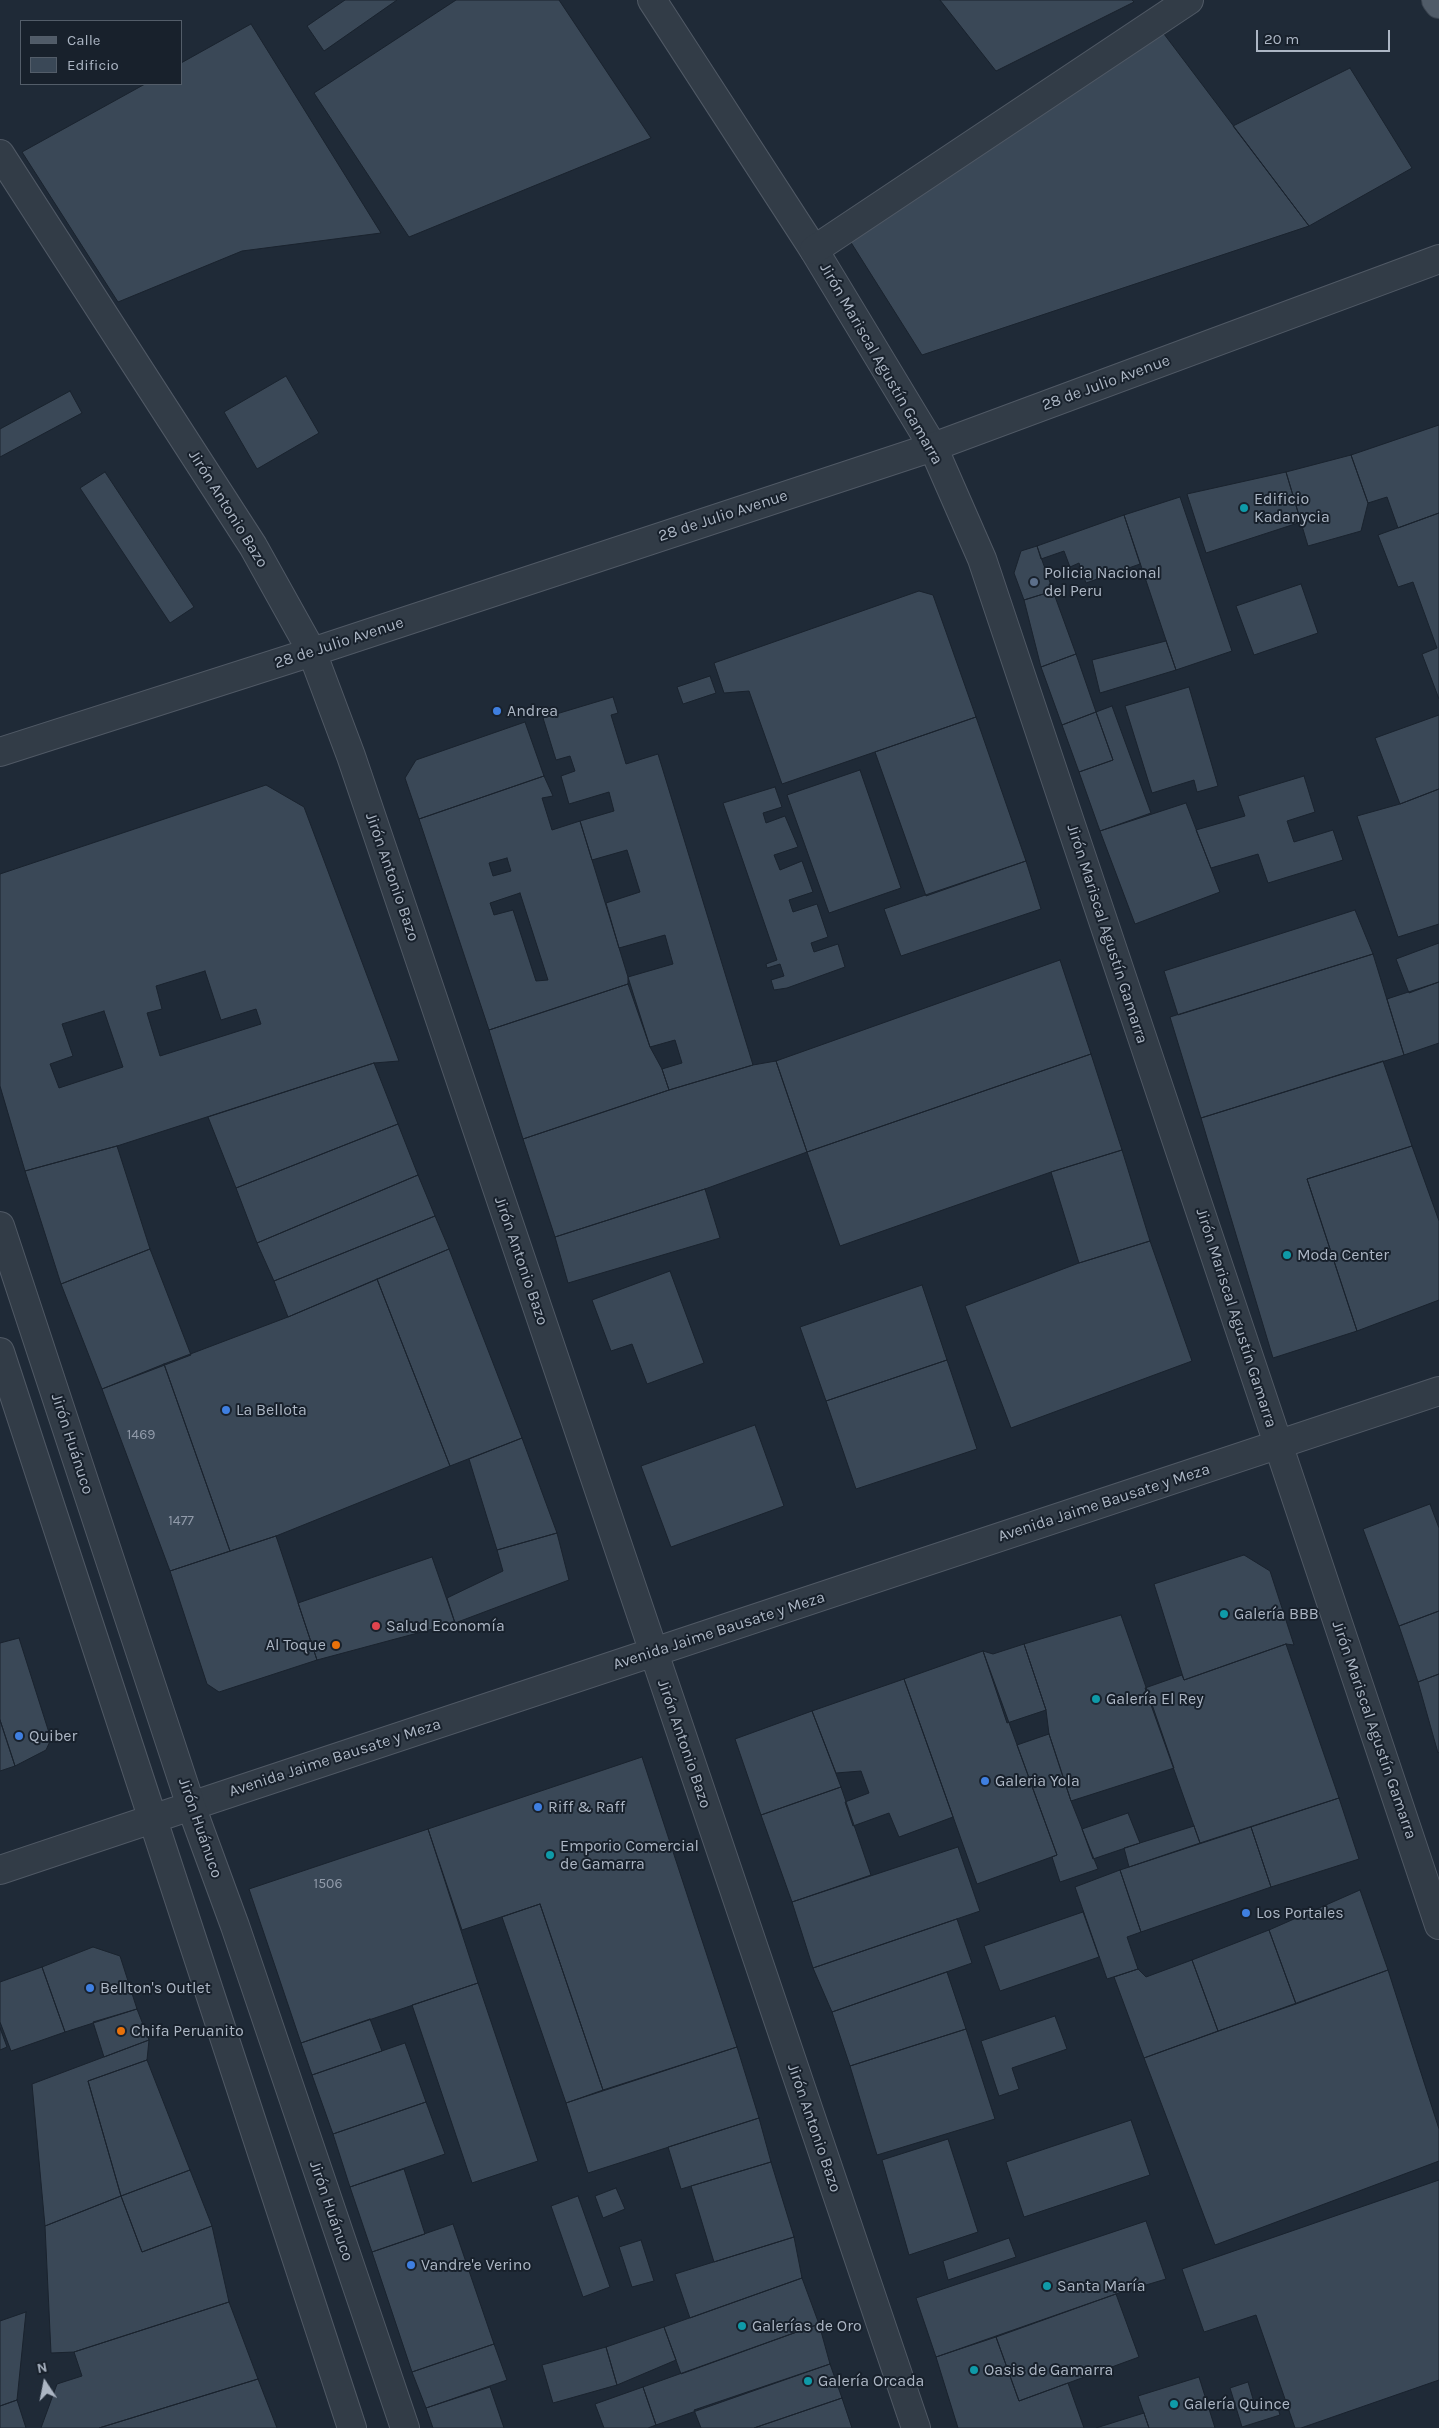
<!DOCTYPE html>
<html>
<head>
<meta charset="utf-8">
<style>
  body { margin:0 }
  #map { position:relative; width:1439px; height:2428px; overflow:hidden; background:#1f2a37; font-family:Karla,sans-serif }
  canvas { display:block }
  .legend { position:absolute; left:20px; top:20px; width:162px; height:65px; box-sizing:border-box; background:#18212c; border:1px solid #535d69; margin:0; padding:6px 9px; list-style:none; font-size:15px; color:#acb6c4 }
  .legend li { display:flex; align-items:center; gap:10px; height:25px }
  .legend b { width:25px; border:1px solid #535d69 }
  .north { position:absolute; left:20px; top:2358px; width:50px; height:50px; -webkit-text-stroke:4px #18212c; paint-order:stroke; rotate:349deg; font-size:14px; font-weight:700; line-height:20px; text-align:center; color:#acb6c4 }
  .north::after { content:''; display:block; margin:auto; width:18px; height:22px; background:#acb6c4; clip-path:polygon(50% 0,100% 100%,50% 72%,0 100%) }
  .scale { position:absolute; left:1256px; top:30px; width:134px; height:22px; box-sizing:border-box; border:2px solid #acb6c4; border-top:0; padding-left:6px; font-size:15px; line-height:18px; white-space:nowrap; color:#acb6c4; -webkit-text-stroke:4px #18212c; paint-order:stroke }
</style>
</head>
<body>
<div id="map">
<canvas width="1439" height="2428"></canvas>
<ul class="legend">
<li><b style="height:6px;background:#505b68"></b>Calle</li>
<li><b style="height:14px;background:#3a4857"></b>Edificio</li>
</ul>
<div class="north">N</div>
<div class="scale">20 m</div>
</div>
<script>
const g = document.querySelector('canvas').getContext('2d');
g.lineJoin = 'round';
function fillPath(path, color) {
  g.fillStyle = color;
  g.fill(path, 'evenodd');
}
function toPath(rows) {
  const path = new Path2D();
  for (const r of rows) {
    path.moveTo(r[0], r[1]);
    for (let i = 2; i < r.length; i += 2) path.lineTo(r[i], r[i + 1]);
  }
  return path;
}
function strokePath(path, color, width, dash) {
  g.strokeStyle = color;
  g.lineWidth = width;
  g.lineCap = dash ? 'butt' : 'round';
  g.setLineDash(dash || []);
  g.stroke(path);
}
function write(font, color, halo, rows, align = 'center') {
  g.font = font + ' Karla,sans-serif';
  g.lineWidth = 4;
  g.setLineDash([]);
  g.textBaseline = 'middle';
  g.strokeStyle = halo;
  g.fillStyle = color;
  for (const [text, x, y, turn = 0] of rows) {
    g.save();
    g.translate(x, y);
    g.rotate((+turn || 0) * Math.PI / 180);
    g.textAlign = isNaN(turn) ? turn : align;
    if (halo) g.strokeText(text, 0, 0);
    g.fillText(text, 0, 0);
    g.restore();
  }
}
const building = toPath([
  [345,0,397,0,324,51,307,26,345,0],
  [456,0,559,0,651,138,409,237,314,93,456,0],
  [940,0,1132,0,1134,2,996,71,940,0],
  [251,24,381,233,242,251,118,302,22,152,145,84,181,84,181,63,251,24],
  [1158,26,1309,226,922,355,845,233,1158,26],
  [1350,68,1412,168,1309,226,1233,126,1350,68],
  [286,376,319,433,257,469,224,412,286,376],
  [70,391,82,413,0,457,0,429,70,391],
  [1439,425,1439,513,1398,528,1387,497,1368,503,1351,455,1439,425],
  [1351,455,1368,503,1361,531,1308,546,1286,472,1351,455],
  [105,472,194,607,170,623,80,488,105,472],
  [1286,472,1301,522,1206,553,1187,494,1286,472],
  [1180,497,1232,651,1176,670,1124,515,1180,497],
  [1439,513,1439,699,1422,654,1437,648,1413,582,1398,587,1378,535,1439,513],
  [1124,515,1140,564,1086,583,1079,563,1070,567,1064,551,1041,559,1037,546,1124,515],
  [1037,546,1053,591,1024,600,1014,573,1021,551,1037,546],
  [1301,584,1318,633,1254,655,1236,606,1301,584],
  [919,591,933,595,976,717,782,784,749,691,724,693,714,663,919,591],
  [1053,591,1076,654,1041,667,1024,600,1053,591],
  [1166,641,1176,670,1100,693,1092,660,1166,641],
  [1076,654,1096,712,1062,725,1041,667,1076,654],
  [710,676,716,693,683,704,677,687,710,676],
  [1189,687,1218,786,1197,792,1194,780,1152,793,1125,706,1189,687],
  [613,697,618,713,611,715,626,764,658,754,753,1065,669,1090,662,1069,682,1063,675,1040,650,1047,628,977,673,964,665,935,619,948,606,903,640,892,627,850,592,860,580,821,614,811,609,792,569,804,561,776,575,771,570,756,556,760,543,718,613,697],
  [1112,706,1151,813,1100,831,1079,772,1113,760,1096,712,1112,706],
  [1096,712,1113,760,1079,772,1062,725,1096,712],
  [1439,715,1439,789,1400,804,1375,738,1439,715],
  [976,717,1026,861,926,896,875,752,976,717],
  [525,722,544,776,419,819,405,778,416,760,525,722],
  [860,770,901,888,829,913,787,795,860,770],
  [544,776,553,796,542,798,552,830,580,821,628,977,628,984,489,1030,419,819,544,776],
  [507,858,511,871,493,876,489,863,507,858],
  [520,893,548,980,536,981,513,910,494,915,490,903,520,893],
  [1304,776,1315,812,1287,821,1294,842,1333,830,1343,860,1268,883,1258,854,1211,868,1196,830,1245,816,1238,796,1304,776],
  [266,785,304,807,399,1061,374,1063,117,1146,25,1171,0,1086,0,874,266,785],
  [205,971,221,1020,256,1009,261,1024,160,1056,147,1013,162,1009,156,986,205,971],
  [104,1011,123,1067,59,1088,50,1064,73,1056,62,1024,104,1011],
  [775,787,782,807,763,813,766,823,785,816,798,847,774,855,780,870,802,861,813,892,789,900,793,912,817,904,828,937,811,943,814,952,838,944,845,967,787,988,774,990,771,980,784,976,780,964,767,968,766,964,777,960,723,803,775,787],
  [1439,789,1439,924,1398,937,1357,816,1400,804,1439,789],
  [1186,803,1220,892,1135,924,1100,831,1186,803],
  [1026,861,1041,909,901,956,884,909,1026,861],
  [1355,910,1373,954,1178,1015,1164,971,1355,910],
  [1439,943,1439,982,1409,993,1396,959,1439,943],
  [1373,954,1404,1055,1201,1118,1170,1017,1373,954],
  [1060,960,1091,1054,807,1152,776,1061,1060,960],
  [1439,982,1439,1043,1404,1055,1387,999,1439,982],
  [628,984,650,1047,662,1069,669,1090,523,1139,489,1030,628,984],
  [1091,1054,1122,1150,1051,1172,840,1246,807,1152,1091,1054],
  [776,1061,807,1152,705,1189,555,1237,523,1139,669,1090,753,1065,776,1061],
  [1383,1061,1412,1146,1307,1179,1357,1331,1273,1358,1201,1118,1383,1061],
  [374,1063,398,1124,236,1188,208,1117,374,1063],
  [398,1124,418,1175,257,1243,236,1188,398,1124],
  [117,1146,150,1249,61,1284,25,1171,117,1146],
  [1412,1146,1439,1221,1439,1300,1357,1331,1307,1179,1412,1146],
  [1122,1150,1150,1241,1079,1263,1051,1172,1122,1150],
  [418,1175,435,1216,274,1281,257,1243,418,1175],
  [705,1189,720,1238,568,1283,555,1237,705,1189],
  [435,1216,449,1249,288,1317,274,1281,435,1216],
  [1150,1241,1192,1361,1011,1428,965,1306,1079,1263,1150,1241],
  [150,1249,191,1355,102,1389,61,1284,150,1249],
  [449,1249,522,1438,450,1466,377,1279,449,1249],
  [670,1271,704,1363,647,1384,632,1344,611,1351,592,1300,670,1271],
  [377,1279,450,1466,276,1536,230,1551,164,1364,288,1317,377,1279],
  [922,1285,947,1360,826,1401,800,1327,922,1285],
  [947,1360,977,1449,856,1489,826,1401,947,1360],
  [164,1364,230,1551,170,1571,102,1389,164,1364],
  [755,1425,784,1506,671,1547,641,1466,755,1425],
  [522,1438,557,1533,497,1550,469,1459,522,1438],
  [1430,1504,1439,1528,1439,1611,1399,1626,1363,1529,1430,1504],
  [557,1533,569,1580,455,1623,447,1598,503,1571,497,1550,557,1533],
  [276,1536,317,1660,219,1692,207,1684,170,1571,276,1536],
  [1244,1555,1270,1571,1294,1645,1286,1644,1184,1680,1154,1584,1244,1555],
  [432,1557,455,1623,317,1660,298,1603,432,1557],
  [1439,1611,1439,1674,1418,1682,1399,1626,1439,1611],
  [1121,1615,1174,1768,1071,1801,1049,1734,1046,1710,1024,1644,1121,1615],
  [19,1638,51,1739,46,1750,15,1766,0,1720,0,1643,19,1638],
  [1024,1644,1046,1710,1007,1723,983,1651,993,1654,1024,1644],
  [1286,1644,1339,1798,1200,1843,1145,1688,1182,1675,1184,1680,1286,1644],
  [983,1651,1057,1855,977,1884,904,1679,983,1651],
  [1439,1674,1439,1752,1438,1753,1418,1682,1439,1674],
  [904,1679,953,1817,899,1837,889,1813,853,1826,845,1802,869,1793,861,1771,836,1773,812,1711,904,1679],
  [812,1711,841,1787,761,1815,735,1739,812,1711],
  [0,1720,15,1766,0,1771,0,1720],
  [1049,1734,1071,1801,1098,1869,1060,1882,1052,1857,1057,1855,1017,1745,1049,1734],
  [642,1757,737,2047,603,2090,540,1904,462,1930,428,1829,642,1757],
  [841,1787,871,1875,792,1902,761,1815,841,1787],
  [1339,1798,1359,1859,1271,1887,1251,1827,1339,1798],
  [1128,1813,1140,1843,1093,1859,1082,1829,1128,1813],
  [1194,1826,1200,1843,1129,1867,1124,1848,1194,1826],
  [1251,1827,1271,1887,1141,1932,1120,1870,1251,1827],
  [428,1829,478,1983,301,2043,249,1889,428,1829],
  [958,1847,980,1911,813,1968,792,1902,958,1847],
  [1120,1870,1141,1932,1127,1937,1138,1969,1107,1979,1075,1887,1120,1870],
  [1360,1890,1388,1970,1296,2004,1269,1930,1360,1890],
  [540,1904,603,2090,566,2103,502,1917,540,1904],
  [1083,1912,1099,1957,1000,1991,984,1946,1083,1912],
  [957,1919,972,1963,832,2012,813,1968,957,1919],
  [1269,1930,1296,2004,1218,2031,1192,1960,1269,1930],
  [93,1947,120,1956,137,2009,65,2032,42,1967,93,1947],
  [1192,1960,1218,2031,1144,2058,1114,1977,1138,1969,1146,1977,1192,1960],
  [42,1967,65,2032,11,2051,0,2022,0,1982,42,1967],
  [1388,1970,1439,2129,1439,2161,1215,2245,1144,2058,1388,1970],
  [947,1972,966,2029,850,2066,832,2012,947,1972],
  [478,1983,538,2161,472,2183,412,2005,478,1983],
  [137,2009,149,2040,104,2057,93,2022,137,2009],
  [1055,2016,1067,2049,1012,2068,1019,2089,999,2096,981,2041,1055,2016],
  [370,2019,382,2051,312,2075,301,2043,370,2019],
  [0,2028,7,2047,0,2050,0,2028],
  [966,2029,995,2119,877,2155,850,2066,966,2029],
  [149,2040,147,2060,88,2081,121,2196,45,2226,32,2084,149,2040],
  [405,2043,426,2102,333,2134,312,2075,405,2043],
  [737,2047,759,2118,588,2173,566,2103,737,2047],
  [147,2060,190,2170,121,2196,88,2081,147,2060],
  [426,2102,445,2154,350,2187,333,2134,426,2102],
  [759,2118,771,2162,681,2189,668,2147,759,2118],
  [1131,2120,1150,2175,1024,2217,1006,2162,1131,2120],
  [948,2139,978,2232,909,2255,882,2160,948,2139],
  [771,2162,794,2237,714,2262,691,2186,771,2162],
  [404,2169,425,2234,372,2252,350,2187,404,2169],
  [190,2170,212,2226,142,2252,121,2196,190,2170],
  [1439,2180,1439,2380,1301,2428,1295,2428,1256,2315,1204,2332,1182,2269,1439,2180],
  [616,2188,625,2209,603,2218,595,2196,616,2188],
  [121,2196,142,2252,212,2226,229,2302,74,2352,51,2353,45,2226,121,2196],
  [578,2196,610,2287,583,2297,551,2206,578,2196],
  [1146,2221,1166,2279,1116,2294,936,2357,916,2298,1146,2221],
  [453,2224,494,2344,412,2372,372,2252,453,2224],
  [794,2237,802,2278,690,2318,675,2274,794,2237],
  [1009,2238,1016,2257,948,2280,943,2261,1009,2238],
  [641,2240,654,2281,632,2287,619,2247,641,2240],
  [802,2278,819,2324,681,2374,664,2327,802,2278],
  [1116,2294,1139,2357,1019,2401,996,2337,1116,2294],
  [229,2302,258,2379,99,2428,41,2428,57,2384,82,2376,74,2352,229,2302],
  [26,2312,17,2400,0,2406,0,2321,26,2312],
  [819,2324,830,2364,656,2425,643,2387,819,2324],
  [664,2327,676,2360,617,2385,606,2347,664,2327],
  [996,2337,1019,2401,1068,2383,1084,2428,958,2428,936,2357,996,2337],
  [494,2344,507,2380,426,2408,412,2372,494,2344],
  [606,2347,617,2385,553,2403,542,2365,606,2347],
  [830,2364,842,2398,754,2428,701,2428,694,2410,830,2364],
  [1199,2377,1215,2428,1149,2428,1138,2396,1199,2377],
  [258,2379,277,2428,99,2428,258,2379],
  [1248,2382,1256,2409,1276,2402,1280,2415,1242,2427,1230,2388,1248,2382],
  [490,2387,504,2428,433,2428,426,2408,490,2387],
  [643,2387,656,2425,648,2428,604,2428,595,2404,643,2387],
  [842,2398,852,2428,754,2428,842,2398],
  [17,2400,26,2428,0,2428,0,2406,17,2400],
  [1144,2413,1149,2428,1096,2428,1144,2413]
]);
const pedestrian = toPath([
  [652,0,814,250,933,447]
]);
const minor = toPath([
  [0,154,253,546,312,652,351,756,916,2428],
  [814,250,1189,0],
  [933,447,982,559,1439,1925],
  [0,752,312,652,933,447,1439,259],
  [191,1806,1439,1391]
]);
const tertiary = toPath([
  [0,1226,191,1806,235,1926,405,2428],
  [0,1352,352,2428],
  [0,1870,191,1806]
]);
const primary = toPath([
  [1436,0,1439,4]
]);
const markers = [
  [1244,508,5,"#0f9aa8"],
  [1034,582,5,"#5c6f8a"],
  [497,711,5,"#3f7fe0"],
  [1287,1255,5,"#0f9aa8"],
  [226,1410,5,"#3f7fe0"],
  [1224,1614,5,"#0f9aa8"],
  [376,1626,5,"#e0444e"],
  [336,1645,5,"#e8710a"],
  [1096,1699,5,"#0f9aa8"],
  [19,1736,5,"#3f7fe0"],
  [985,1781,5,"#3f7fe0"],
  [538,1807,5,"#3f7fe0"],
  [550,1855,5,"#0f9aa8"],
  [1246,1913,5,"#3f7fe0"],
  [90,1988,5,"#3f7fe0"],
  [121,2031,5,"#e8710a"],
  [411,2265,5,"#3f7fe0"],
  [1047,2286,5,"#0f9aa8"],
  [742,2326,5,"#0f9aa8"],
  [974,2370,5,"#0f9aa8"],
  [808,2381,5,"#0f9aa8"],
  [1174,2404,5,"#0f9aa8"]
];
const numberNames = [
  ["1469",141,1435],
  ["1477",181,1521],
  ["1506",328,1884]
];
const streetNames = [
  ["Jirón Mariscal Agustín Gamarra",881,364,60],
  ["28 de Julio Avenue",1106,383,-20],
  ["Jirón Antonio Bazo",228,509,58],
  ["28 de Julio Avenue",723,516,-18],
  ["28 de Julio Avenue",339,643,-18],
  ["Jirón Antonio Bazo",392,877,71],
  ["Jirón Mariscal Agustín Gamarra",1107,934,72],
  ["Jirón Antonio Bazo",521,1261,71],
  ["Jirón Mariscal Agustín Gamarra",1236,1318,72],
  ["Jirón Huánuco",72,1444,72],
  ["Avenida Jaime Bausate y Meza",1104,1503,-18],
  ["Avenida Jaime Bausate y Meza",719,1631,-18],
  ["Jirón Mariscal Agustín Gamarra",1374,1730,71],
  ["Jirón Antonio Bazo",684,1744,71],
  ["Avenida Jaime Bausate y Meza",335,1758,-18],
  ["Jirón Huánuco",200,1828,71],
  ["Jirón Antonio Bazo",814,2128,71],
  ["Jirón Huánuco",331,2211,71]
];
const poiNames = [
  ["Edificio",1254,499],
  ["Kadanycia",1254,517],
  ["Policia Nacional",1044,573],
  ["del Peru",1044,591],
  ["Andrea",507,711],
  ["Moda Center",1297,1255],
  ["La Bellota",236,1410],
  ["Galería BBB",1234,1614],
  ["Salud Economía",386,1626],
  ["Al Toque",326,1645,"right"],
  ["Galería El Rey",1106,1699],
  ["Quiber",29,1736],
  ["Galeria Yola",995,1781],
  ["Riff & Raff",548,1807],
  ["Emporio Comercial",560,1846],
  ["de Gamarra",560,1864],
  ["Los Portales",1256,1913],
  ["Bellton's Outlet",100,1988],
  ["Chifa Peruanito",131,2031],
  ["Vandre'e Verino",421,2265],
  ["Santa María",1057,2286],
  ["Galerías de Oro",752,2326],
  ["Oasis de Gamarra",984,2370],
  ["Galería Orcada",818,2381],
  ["Galería Quince",1184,2404]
];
fillPath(building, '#3a4857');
strokePath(building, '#1a232e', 1);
strokePath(pedestrian, '#505965', 30);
strokePath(minor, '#505965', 30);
strokePath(tertiary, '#505965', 30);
strokePath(primary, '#3c4551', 30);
strokePath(pedestrian, '#323c47', 28);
strokePath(minor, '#323c47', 28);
strokePath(tertiary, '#323c47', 28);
strokePath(primary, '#505b68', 28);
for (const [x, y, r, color] of markers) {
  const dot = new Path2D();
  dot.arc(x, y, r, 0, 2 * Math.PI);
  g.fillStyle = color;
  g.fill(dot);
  strokePath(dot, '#18212c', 2);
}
write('14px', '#909aa9', null, numberNames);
write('16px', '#acb6c4', '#18212c', streetNames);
write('16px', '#acb6c4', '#18212c', poiNames, 'left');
</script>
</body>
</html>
